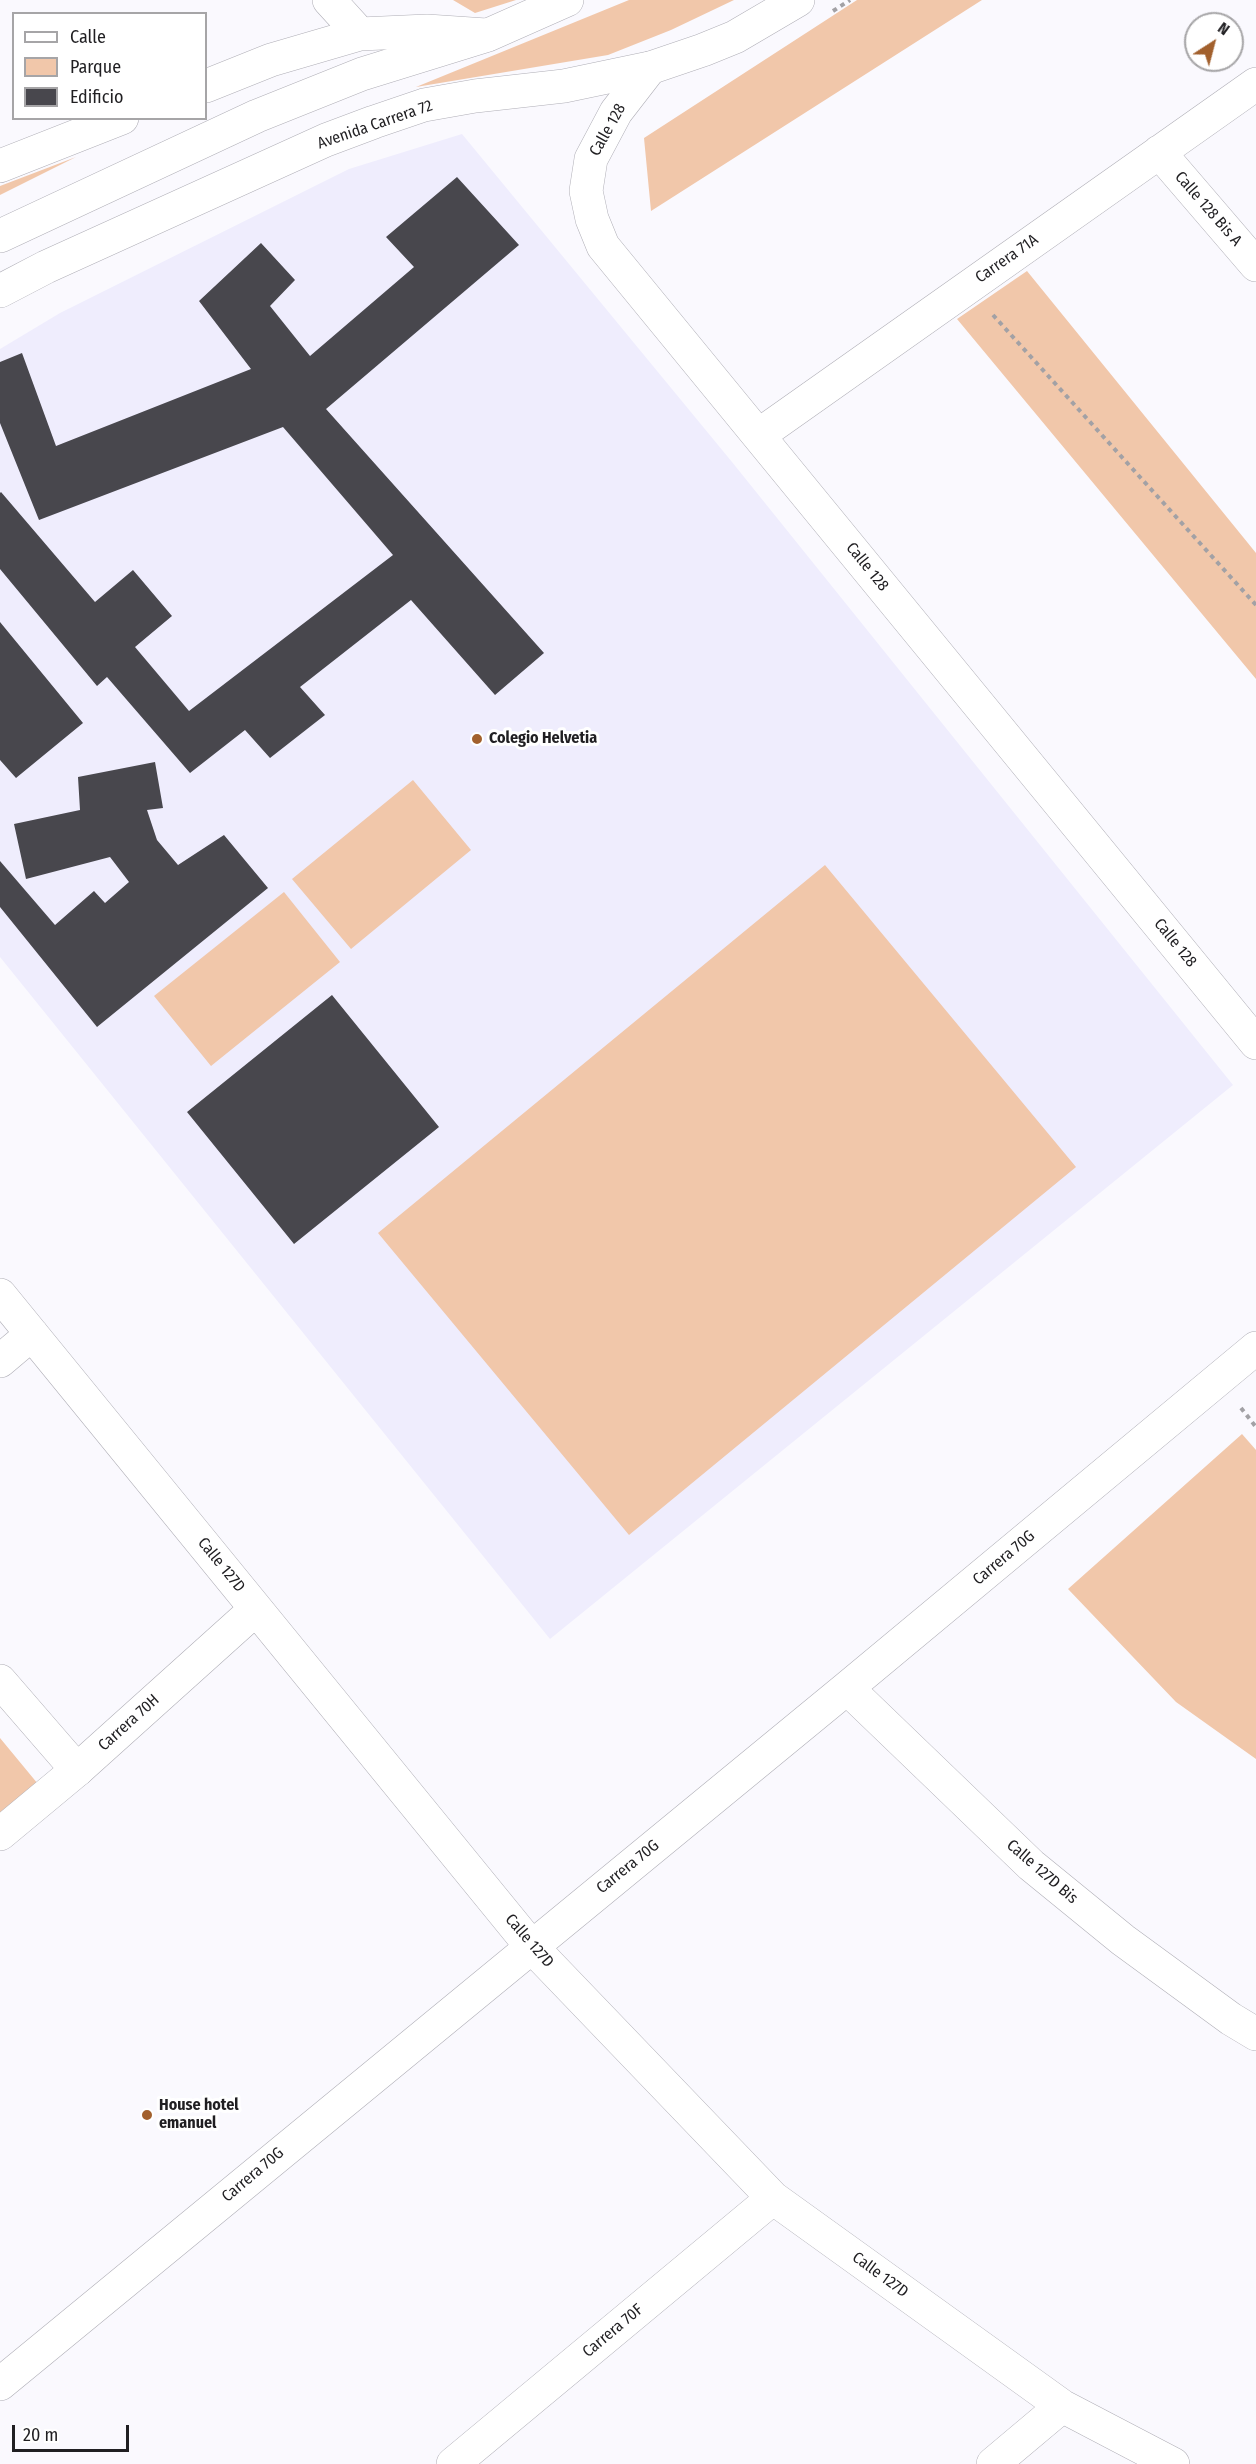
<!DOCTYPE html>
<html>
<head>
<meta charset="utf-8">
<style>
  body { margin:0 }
  #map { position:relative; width:1256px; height:2464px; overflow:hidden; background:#faf9fe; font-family:"Fira Sans Condensed",sans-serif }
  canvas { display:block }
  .legend { position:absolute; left:12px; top:12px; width:195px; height:108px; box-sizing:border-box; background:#fff; border:2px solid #a6a5a7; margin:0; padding:8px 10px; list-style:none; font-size:18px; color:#201f22 }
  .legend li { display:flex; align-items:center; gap:12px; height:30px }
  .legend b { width:30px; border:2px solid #a6a5a7 }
  .north { position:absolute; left:1184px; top:12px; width:60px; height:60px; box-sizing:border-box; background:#fff; border:2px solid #a6a5a7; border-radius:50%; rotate:36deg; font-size:16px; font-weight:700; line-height:24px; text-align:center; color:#201f22 }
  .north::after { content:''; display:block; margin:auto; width:21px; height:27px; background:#a2602d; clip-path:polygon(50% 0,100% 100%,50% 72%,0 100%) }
  .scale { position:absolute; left:12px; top:2425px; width:117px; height:27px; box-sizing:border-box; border:3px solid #201f22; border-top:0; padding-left:8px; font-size:18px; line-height:21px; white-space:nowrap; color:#201f22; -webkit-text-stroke:4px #fff; paint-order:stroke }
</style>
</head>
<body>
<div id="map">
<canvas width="1256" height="2464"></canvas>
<ul class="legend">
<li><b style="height:8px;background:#fff"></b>Calle</li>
<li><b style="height:16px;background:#f1c7aa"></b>Parque</li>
<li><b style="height:16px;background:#48474d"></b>Edificio</li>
</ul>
<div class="north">N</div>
<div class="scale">20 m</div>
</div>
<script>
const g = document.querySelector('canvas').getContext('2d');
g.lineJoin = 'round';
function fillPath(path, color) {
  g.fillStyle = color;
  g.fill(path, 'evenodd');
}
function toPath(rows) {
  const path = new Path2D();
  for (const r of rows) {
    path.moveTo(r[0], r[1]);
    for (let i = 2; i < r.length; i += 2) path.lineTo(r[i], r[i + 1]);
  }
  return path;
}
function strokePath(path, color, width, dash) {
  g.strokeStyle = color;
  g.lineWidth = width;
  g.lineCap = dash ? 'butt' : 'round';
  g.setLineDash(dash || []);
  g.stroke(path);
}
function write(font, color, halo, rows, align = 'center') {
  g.font = font + ' "Fira Sans Condensed",sans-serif';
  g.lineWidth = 6;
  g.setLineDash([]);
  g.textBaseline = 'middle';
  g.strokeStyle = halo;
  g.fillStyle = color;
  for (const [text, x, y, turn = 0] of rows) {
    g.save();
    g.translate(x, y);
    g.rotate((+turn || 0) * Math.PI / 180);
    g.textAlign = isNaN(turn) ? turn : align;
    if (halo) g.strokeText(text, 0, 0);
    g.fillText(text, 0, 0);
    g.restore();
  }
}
const built = toPath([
  [462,134,732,462,1233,1085,550,1639,0,957,0,349,60,313,349,169]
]);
const green = toPath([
  [453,0,516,0,475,13],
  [629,0,734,0,671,30,608,55,416,87],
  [857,0,982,0,651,211,644,138],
  [76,157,0,195,0,186],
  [1027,271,1256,553,1256,679,957,319],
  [413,780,471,850,351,949,292,879],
  [825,865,1076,1167,629,1535,378,1233],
  [284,892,340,962,211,1066,154,996],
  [1242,1434,1256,1450,1256,1759,1176,1702,1068,1589],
  [0,1738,38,1784,0,1815]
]);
const building = toPath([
  [457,177,519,245,326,409,544,653,495,695,411,600,300,687,325,715,270,758,245,730,190,773,107,677,97,686,0,569,0,493,1,492,95,602,133,570,172,616,135,647,189,711,393,555,283,427,39,520,0,423,0,362,22,353,56,446,251,369,199,301,261,243,295,280,270,306,310,356,414,267,386,237],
  [0,622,83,723,16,778,0,760],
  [155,762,163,808,147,810,157,840,178,865,224,835,268,888,97,1027,0,907,0,861,55,925,94,891,105,903,129,882,110,857,26,879,14,824,80,810,78,777],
  [332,995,439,1127,294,1244,187,1112]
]);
const path = toPath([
  [833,11,850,0],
  [993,315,1256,605],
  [1241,1408,1256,1427]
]);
const pedestrian = toPath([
  [0,1681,77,1770]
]);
const minor = toPath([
  [329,0,360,34],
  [206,86,271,60,360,34,427,31,486,35],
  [1159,152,1256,265],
  [0,166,122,118],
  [759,435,1256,84],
  [0,1295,531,1946,773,2198,1062,2406,1173,2464],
  [0,1361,32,1334],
  [847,1688,1031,1865,1123,1940,1231,2019,1256,2034],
  [0,1834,77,1770,256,1609],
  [0,2384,847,1688,1256,1348],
  [453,2464,773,2198],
  [993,2464,1062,2406]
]);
const tertiary = toPath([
  [650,68,616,112,591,159,586,191,592,219,603,246,1256,1043]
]);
const trunk = toPath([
  [0,236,257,116,362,74,488,35,567,0],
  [0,291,46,267,326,140,374,122,424,105,475,96,564,86,650,68,703,50,735,37,798,0]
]);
const markers = [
  [477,739,6,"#a2602d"],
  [147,2115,6,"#a2602d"]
];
const streetNames = [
  ["Avenida Carrera 72",375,125,-19],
  ["Calle 128",608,130,-61],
  ["Calle 128 Bis A",1208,209,49],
  ["Carrera 71A",1007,259,-35],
  ["Calle 128",867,567,51],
  ["Calle 128",1175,943,51],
  ["Carrera 70G",1004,1558,-40],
  ["Calle 127D",221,1565,51],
  ["Carrera 70H",129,1723,-42],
  ["Carrera 70G",628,1867,-39],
  ["Calle 127D Bis",1042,1872,41],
  ["Calle 127D",529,1941,49],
  ["Carrera 70G",253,2175,-40],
  ["Calle 127D",880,2275,36],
  ["Carrera 70F",613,2331,-40]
];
const poiNames = [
  ["Colegio Helvetia",489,739],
  ["House hotel",159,2106],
  ["emanuel",159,2124]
];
fillPath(built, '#efedfd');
fillPath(green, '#f1c7aa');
fillPath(building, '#48474d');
strokePath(pedestrian, '#afaeb6', 34);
strokePath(minor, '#afaeb6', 34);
strokePath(tertiary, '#afaeb6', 34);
strokePath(trunk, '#afaeb6', 34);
strokePath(path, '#a2a1a5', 4, [4.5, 4.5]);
strokePath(pedestrian, '#fff', 33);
strokePath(minor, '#fff', 33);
strokePath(tertiary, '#fff', 33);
strokePath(trunk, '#fff', 33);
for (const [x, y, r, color] of markers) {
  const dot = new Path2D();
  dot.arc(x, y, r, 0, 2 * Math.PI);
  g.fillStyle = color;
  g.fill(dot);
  strokePath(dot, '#fff', 2);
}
write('16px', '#201f22', '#fff', streetNames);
write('bold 16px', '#201f22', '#fff', poiNames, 'left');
</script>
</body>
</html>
